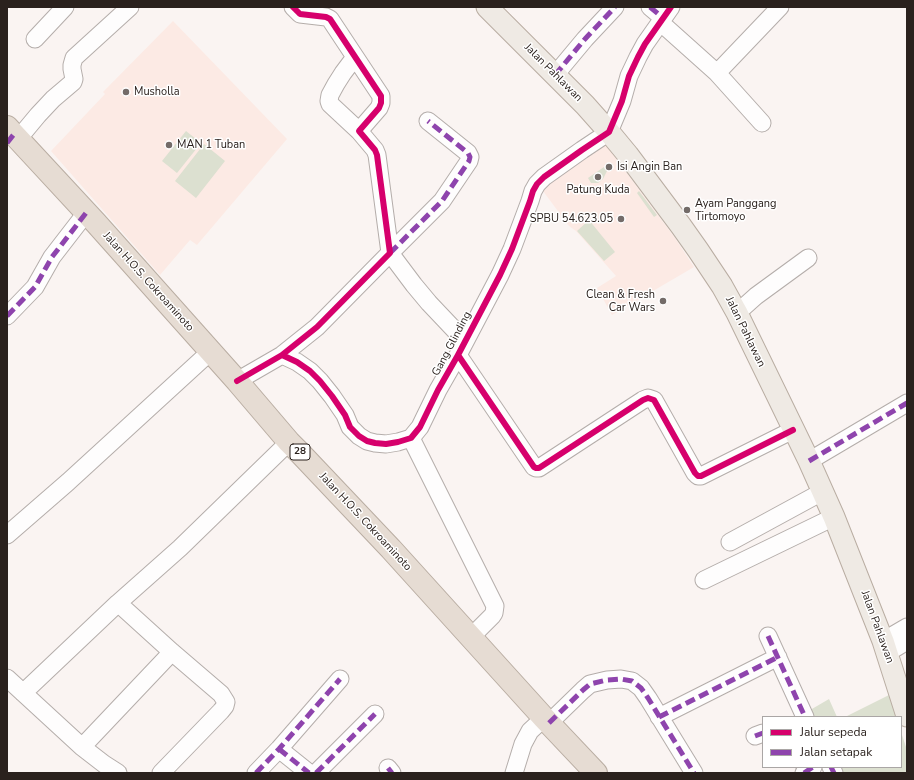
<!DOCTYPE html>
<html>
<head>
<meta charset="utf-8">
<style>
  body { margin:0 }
  #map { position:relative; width:914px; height:780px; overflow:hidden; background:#faf4f2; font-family:"Nunito Sans",sans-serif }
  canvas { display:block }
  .frame { position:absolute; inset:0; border:8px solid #2a211d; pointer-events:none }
  .legend { position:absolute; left:762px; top:716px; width:140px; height:52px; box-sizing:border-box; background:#fff; border:1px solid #aaa6a5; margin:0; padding:5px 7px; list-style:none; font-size:12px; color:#2a211d }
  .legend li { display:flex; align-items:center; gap:8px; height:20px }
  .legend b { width:20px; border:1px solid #aaa6a5 }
</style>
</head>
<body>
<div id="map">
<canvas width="914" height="780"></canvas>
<div class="frame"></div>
<ul class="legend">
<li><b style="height:5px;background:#d6006c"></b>Jalur sepeda</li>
<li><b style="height:5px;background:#8e44ad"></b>Jalan setapak</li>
</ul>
</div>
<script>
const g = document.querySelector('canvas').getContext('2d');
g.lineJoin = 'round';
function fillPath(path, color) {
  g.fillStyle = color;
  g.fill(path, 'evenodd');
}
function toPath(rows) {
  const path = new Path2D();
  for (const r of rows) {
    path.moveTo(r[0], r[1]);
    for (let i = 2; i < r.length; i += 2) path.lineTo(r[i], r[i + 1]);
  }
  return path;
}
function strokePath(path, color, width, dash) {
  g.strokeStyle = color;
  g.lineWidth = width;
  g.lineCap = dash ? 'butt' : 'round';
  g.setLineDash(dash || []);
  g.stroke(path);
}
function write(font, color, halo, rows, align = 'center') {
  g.font = font + ' "Nunito Sans",sans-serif';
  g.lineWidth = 3;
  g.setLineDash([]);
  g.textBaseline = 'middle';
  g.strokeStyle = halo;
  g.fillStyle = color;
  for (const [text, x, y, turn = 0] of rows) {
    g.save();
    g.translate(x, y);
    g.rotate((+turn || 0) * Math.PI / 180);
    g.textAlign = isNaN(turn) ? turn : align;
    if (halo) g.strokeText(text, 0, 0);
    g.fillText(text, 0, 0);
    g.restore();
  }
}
const built = toPath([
  [173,21,287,139,197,245,190,240,160,275,51,151,105,94,103,92],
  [603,141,675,238,694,267,612,315,597,288,616,276,576,231,569,226,543,191,553,178]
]);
const green = toPath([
  [186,131,201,143,177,173,162,161],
  [204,144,225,161,196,198,175,181],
  [604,167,607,171,603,179,598,183,591,183,588,178],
  [639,191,657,215,654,217,637,193],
  [589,220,615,252,604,261,577,231],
  [889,695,896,717,845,717],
  [829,699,837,717,806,717,805,713],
  [901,732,907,750,907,773,836,773,833,767,901,767]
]);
const minor = toPath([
  [650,7,663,18],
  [660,22,717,73,762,123],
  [35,39,65,7],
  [355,57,343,73,336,84,330,95,329,101,330,104,359,131],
  [717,73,780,7],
  [555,75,585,39,615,7],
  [428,121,468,153,470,157,469,161,442,201,390,253,414,285,429,303,465,341],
  [18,139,38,115,53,99,73,82,74,79,72,69,72,65,74,58,130,7],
  [737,313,756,296,808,258],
  [7,316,35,287,52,257,86,213],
  [282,355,297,362,310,371,320,381,332,396,345,415,350,427,359,436,367,441,375,443,386,444,398,442,411,438,420,427,438,390,458,355,500,275,512,249,530,201,533,191,537,184,544,177,582,150,609,132,622,101,629,76,638,57,645,44,671,7],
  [458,355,534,467,536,468,539,468,643,400,648,398,654,400,695,473,698,476,701,476,793,430],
  [237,381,282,355,317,327,390,253,377,155,375,150,359,131,379,108,381,103,381,96,330,19,326,17,300,14,293,7],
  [411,438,495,606,494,613,492,616,471,637],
  [809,461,907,403],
  [7,535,68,482,210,352],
  [730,542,822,492],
  [704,580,834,517],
  [118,603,172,652,221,694,226,702,225,706,221,711,161,773],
  [768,636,805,717],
  [883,641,907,627],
  [887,653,907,641],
  [7,678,82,747,104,764,118,773],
  [23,693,118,603,180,548,289,442],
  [659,717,778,657],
  [549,723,583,690,590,684,607,680,621,679,632,681,641,688,648,698,694,773],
  [755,736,763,733],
  [82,747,172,652],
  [279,749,309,773],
  [831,767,834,773],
  [388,768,392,773],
  [256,773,279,749,340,679],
  [316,773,375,714],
  [514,773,523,744,530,731,544,718],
  [804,773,813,767]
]);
const major = toPath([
  [487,7,585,105,609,132,628,155,681,226,698,250,722,286,737,313,809,461,834,517,883,641,907,716]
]);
const highway = toPath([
  [7,127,96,223,237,381,289,442,301,454,391,549,544,718,596,773]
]);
const quiet = toPath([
  [650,7,663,18],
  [555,75,585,39,615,7],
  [7,143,14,134],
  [390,253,442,201,469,161,470,157,468,153,428,121],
  [7,316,35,287,52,257,86,213],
  [809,461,907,403],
  [768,636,805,717],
  [659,717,778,657],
  [549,723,583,690,590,684,607,680,621,679,632,681,641,688,648,698,694,773],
  [755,736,763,733],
  [279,749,309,773],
  [831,767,834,773],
  [388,768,392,773],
  [256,773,279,749,340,679],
  [316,773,375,714],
  [804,773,813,767]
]);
const cycleway = toPath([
  [282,355,297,362,310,371,320,381,332,396,345,415,350,427,359,436,367,441,375,443,386,444,398,442,411,438,420,427,438,390,458,355,500,275,512,249,530,201,533,191,537,184,544,177,582,150,609,132,622,101,629,76,638,57,645,44,671,7],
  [458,355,534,467,536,468,539,468,643,400,648,398,654,400,695,473,698,476,701,476,793,430],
  [237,381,282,355,317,327,390,253,377,155,375,150,359,131,379,108,381,103,381,96,330,19,326,17,300,14,293,7]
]);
const markers = [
  [126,92,4,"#736b68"],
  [169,145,4,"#736b68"],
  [609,167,4,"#736b68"],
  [598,177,4,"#736b68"],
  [687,210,4,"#736b68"],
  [621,219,4,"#736b68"],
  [663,301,4,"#736b68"]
];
const shields = [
  [300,452,20]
];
const shieldNames = [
  ["28",300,452]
];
const streetNames = [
  ["Jalan Pahlawan",553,73,45],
  ["Jalan H.O.S. Cokroaminoto",148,282,48],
  ["Jalan Pahlawan",745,332,64],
  ["Gang Glinding",452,344,-62],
  ["Jalan H.O.S. Cokroaminoto",365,522,47],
  ["Jalan Pahlawan",877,627,70]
];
const poiNames = [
  ["Musholla",134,92],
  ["MAN 1 Tuban",177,145],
  ["Isi Angin Ban",617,167],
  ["Patung Kuda",598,190,"center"],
  ["Ayam Panggang",695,204],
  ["Tirtomoyo",695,217],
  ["SPBU 54.623.05",613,219,"right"],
  ["Clean & Fresh",655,295,"right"],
  ["Car Wars",655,308,"right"]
];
fillPath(built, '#fceae4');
fillPath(green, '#dce0d0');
strokePath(minor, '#b4adaa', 19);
strokePath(major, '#b9ada2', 23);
strokePath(highway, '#b9ada2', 24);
strokePath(minor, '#fefdfd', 17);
strokePath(major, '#efeae4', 21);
strokePath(highway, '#e6dcd3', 22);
strokePath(quiet, '#8e44ad', 5, [10, 5]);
strokePath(cycleway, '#d6006c', 6);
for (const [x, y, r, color] of markers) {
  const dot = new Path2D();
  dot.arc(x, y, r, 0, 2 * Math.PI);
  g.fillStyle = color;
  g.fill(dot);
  strokePath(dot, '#fff', 1.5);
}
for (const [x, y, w] of shields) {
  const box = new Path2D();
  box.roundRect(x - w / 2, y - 8, w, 16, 3);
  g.fillStyle = '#fff';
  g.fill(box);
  strokePath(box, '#2a211d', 1);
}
write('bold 10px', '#2a211d', null, shieldNames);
write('11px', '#2a211d', '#fff', streetNames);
write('11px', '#2a211d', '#fff', poiNames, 'left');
</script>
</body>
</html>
